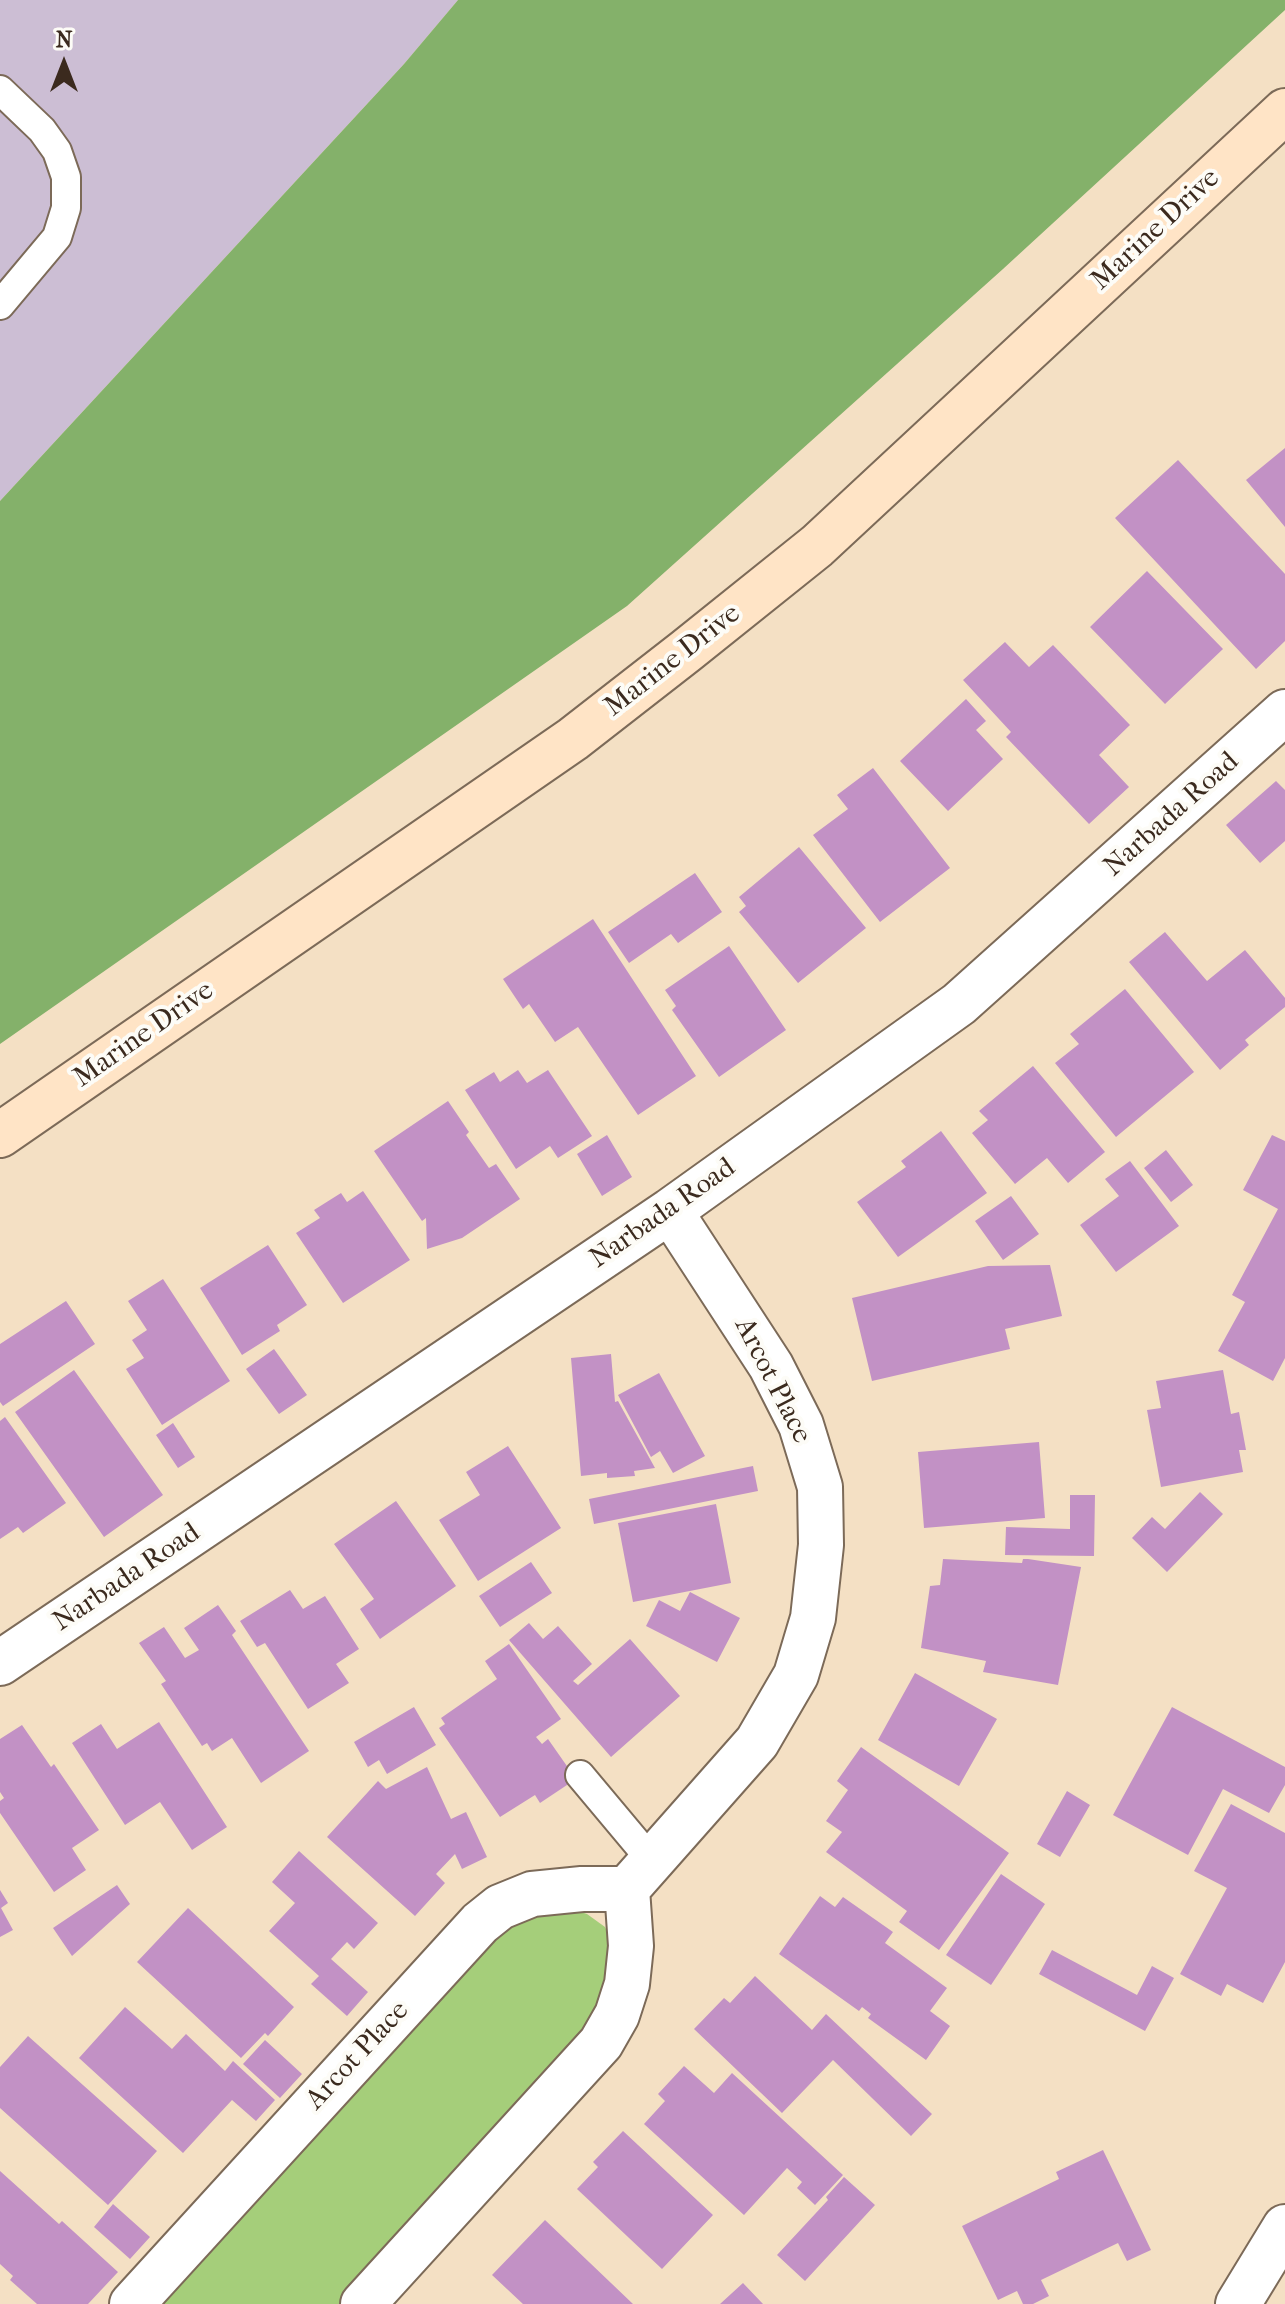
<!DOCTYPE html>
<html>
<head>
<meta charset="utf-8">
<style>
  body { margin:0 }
  #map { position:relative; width:1285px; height:2304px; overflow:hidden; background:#f4e0c4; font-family:"IM FELL French Canon",serif }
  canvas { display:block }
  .north { position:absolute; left:24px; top:24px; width:80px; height:80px; -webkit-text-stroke:6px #fdfcf7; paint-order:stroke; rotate:0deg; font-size:22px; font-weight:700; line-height:32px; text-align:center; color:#3b2a1e }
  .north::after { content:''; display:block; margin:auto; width:28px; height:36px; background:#3b2a1e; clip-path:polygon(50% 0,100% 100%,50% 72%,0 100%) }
</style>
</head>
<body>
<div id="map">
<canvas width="1285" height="2304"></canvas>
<div class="north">N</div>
</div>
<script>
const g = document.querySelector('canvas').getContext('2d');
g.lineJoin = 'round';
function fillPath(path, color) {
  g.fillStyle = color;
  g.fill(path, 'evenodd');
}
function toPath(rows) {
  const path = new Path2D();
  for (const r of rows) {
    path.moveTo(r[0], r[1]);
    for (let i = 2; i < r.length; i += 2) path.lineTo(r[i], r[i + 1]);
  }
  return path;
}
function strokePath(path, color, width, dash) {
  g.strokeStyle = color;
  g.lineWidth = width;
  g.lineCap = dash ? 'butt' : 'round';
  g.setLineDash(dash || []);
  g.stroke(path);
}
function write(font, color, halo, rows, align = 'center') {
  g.font = font + ' "IM FELL French Canon",serif';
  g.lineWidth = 8;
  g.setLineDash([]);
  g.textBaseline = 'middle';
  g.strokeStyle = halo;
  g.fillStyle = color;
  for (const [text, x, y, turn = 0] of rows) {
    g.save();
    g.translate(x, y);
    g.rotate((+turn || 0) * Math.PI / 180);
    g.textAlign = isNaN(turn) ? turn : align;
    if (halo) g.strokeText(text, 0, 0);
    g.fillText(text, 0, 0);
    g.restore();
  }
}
const industrial = toPath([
  [0,0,458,0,404,64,0,501]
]);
const green = toPath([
  [563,1906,587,1914,605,1927,615,1947,606,2012,349,2304,151,2304,509,1920]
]);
const forest = toPath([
  [458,0,1285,0,1285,10,1003,269,627,606,0,1044,0,501,404,64]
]);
const building = toPath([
  [1285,448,1285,527,1246,480],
  [1178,460,1285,574,1285,641,1256,669,1115,518],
  [1147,571,1223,649,1165,704,1090,627],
  [1005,642,1029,667,1053,645,1130,725,1099,755,1129,787,1089,824,1006,737,1011,732,963,680],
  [966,699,986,721,976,730,1003,759,948,811,900,761],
  [873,768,950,868,880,922,813,835,848,809,837,795],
  [1276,781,1285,790,1285,841,1260,863,1226,825],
  [799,847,866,928,798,983,739,912,746,906,739,897],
  [695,873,722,912,678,943,671,934,629,963,608,932],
  [593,919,696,1076,638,1115,578,1027,555,1042,529,1004,523,1009,503,979],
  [1165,932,1207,981,1245,950,1285,998,1285,1007,1245,1040,1249,1045,1220,1070,1129,962],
  [729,946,786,1030,719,1077,672,1010,676,1006,665,990],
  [1125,989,1194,1072,1116,1137,1055,1063,1079,1044,1070,1034],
  [1033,1066,1105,1152,1068,1183,1047,1158,1015,1184,972,1133,988,1120,979,1111],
  [518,1070,527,1083,548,1070,592,1136,558,1158,550,1146,516,1169,465,1090,494,1072,500,1082],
  [448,1101,469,1132,466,1135,489,1168,496,1164,520,1199,462,1238,427,1249,426,1218,422,1221,374,1151],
  [941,1131,987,1193,898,1257,857,1202,906,1167,901,1161],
  [607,1135,632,1177,602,1196,577,1154],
  [1272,1135,1285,1141,1285,1358,1273,1381,1218,1351,1245,1302,1232,1295,1278,1209,1243,1190],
  [1166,1150,1193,1185,1171,1202,1144,1168],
  [1130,1161,1179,1226,1116,1272,1080,1225,1119,1196,1105,1179],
  [363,1191,410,1260,343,1303,296,1233,320,1218,314,1210,341,1193,347,1202],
  [1011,1196,1039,1234,1003,1260,975,1221],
  [268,1245,307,1305,277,1325,280,1331,242,1355,200,1288],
  [1050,1265,1062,1316,1005,1329,1010,1349,872,1381,852,1298,988,1266],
  [163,1279,230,1381,162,1425,126,1369,144,1358,132,1340,147,1330,128,1301],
  [66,1301,95,1344,3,1406,0,1402,0,1344],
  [274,1349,307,1395,279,1414,246,1369],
  [611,1354,615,1402,618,1401,655,1468,634,1471,635,1476,607,1478,607,1473,581,1476,571,1358],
  [74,1370,163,1495,104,1537,15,1412],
  [1223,1370,1231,1414,1239,1412,1246,1450,1239,1450,1243,1472,1161,1487,1147,1410,1161,1408,1156,1381],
  [659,1373,705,1456,673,1473,660,1451,651,1457,618,1395],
  [5,1417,66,1503,23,1533,18,1527,0,1539,0,1421],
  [173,1423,195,1457,178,1468,156,1435],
  [1039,1442,1045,1518,924,1528,918,1452],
  [508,1446,561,1528,478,1581,439,1520,480,1495,466,1472],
  [753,1466,758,1491,594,1524,589,1499],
  [1200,1492,1223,1514,1167,1572,1132,1538,1152,1517,1165,1529],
  [1070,1495,1095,1495,1094,1556,1005,1555,1006,1527,1070,1529],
  [396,1501,456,1586,380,1639,360,1609,374,1599,334,1544],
  [716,1504,731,1583,633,1602,618,1523],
  [943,1559,1022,1563,1023,1559,1028,1559,1081,1567,1058,1685,983,1672,986,1661,921,1648,930,1586,940,1585],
  [531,1562,552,1593,500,1627,479,1596],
  [290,1590,303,1609,325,1596,359,1649,336,1664,349,1683,308,1709,265,1643,257,1647,240,1621],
  [690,1592,740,1618,717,1662,646,1626,659,1600,680,1611],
  [218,1605,236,1631,232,1635,309,1751,261,1783,232,1738,212,1751,207,1743,202,1746,161,1684,166,1681,139,1643,164,1627,185,1658,199,1650,184,1628],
  [529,1623,543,1639,558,1626,592,1664,573,1681,578,1685,630,1639,680,1696,611,1757,509,1640],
  [509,1644,561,1719,536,1737,542,1744,548,1739,576,1779,540,1803,535,1795,500,1817,439,1728,445,1724,441,1718,497,1679,485,1661],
  [915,1673,997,1719,959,1786,878,1740],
  [414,1707,436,1745,387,1774,379,1760,368,1767,354,1742],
  [1172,1707,1285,1767,1285,1785,1269,1813,1223,1789,1188,1855,1113,1815],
  [159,1722,227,1827,192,1850,160,1802,125,1825,72,1743,101,1724,117,1749],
  [22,1725,51,1767,54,1764,99,1830,72,1848,86,1870,54,1892,0,1813,0,1801,4,1798,0,1792,0,1739],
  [861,1747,1009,1853,939,1950,899,1922,907,1911,826,1852,842,1832,826,1821,848,1790,837,1781],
  [427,1767,451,1819,466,1812,487,1857,462,1869,455,1854,436,1874,445,1883,415,1916,327,1837,378,1781,386,1789],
  [1067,1791,1090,1805,1060,1857,1037,1844],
  [1231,1804,1285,1833,1285,1962,1263,2003,1227,1984,1221,1996,1180,1974,1227,1888,1194,1871],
  [299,1851,378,1923,354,1949,347,1942,331,1959,368,1992,347,2016,311,1984,319,1976,269,1931,295,1903,272,1882],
  [1001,1874,1045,1904,991,1985,946,1955],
  [117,1885,130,1904,72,1956,53,1928],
  [0,1890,8,1903,1,1908,13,1930,0,1937],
  [820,1896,835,1907,843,1897,893,1932,885,1943,947,1988,930,2011,950,2026,926,2060,868,2018,871,2014,862,2007,859,2011,779,1954],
  [188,1908,294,2007,268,2036,265,2033,241,2058,137,1962],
  [1052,1950,1137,1995,1152,1966,1174,1978,1145,2031,1039,1974],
  [755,1976,812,2030,826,2014,932,2114,911,2136,833,2060,782,2113,694,2029,724,1998,730,2003],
  [125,2007,172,2049,186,2034,225,2071,233,2061,275,2100,256,2121,232,2100,183,2153,79,2058],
  [28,2036,157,2151,108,2205,0,2108,0,2067],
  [265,2040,302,2074,280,2098,243,2064],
  [684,2066,714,2093,732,2073,843,2175,815,2205,797,2188,802,2182,787,2168,744,2215,644,2124,665,2101,658,2094],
  [623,2131,713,2215,662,2269,577,2189,598,2167,593,2162],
  [1103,2150,1151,2250,1127,2261,1118,2243,1041,2280,1049,2296,1033,2304,1023,2304,1017,2291,998,2300,962,2226,1059,2179,1056,2172],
  [0,2171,59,2224,62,2221,118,2272,88,2304,37,2304,10,2280,13,2276,0,2264],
  [844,2177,875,2205,805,2281,777,2255,828,2200,826,2197],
  [113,2204,150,2237,130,2259,94,2227],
  [545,2220,633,2304,523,2304,492,2275],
  [743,2283,763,2304,720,2304]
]);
const lane = toPath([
  [0,90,42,130,57,151,66,177,66,208,57,237,0,305],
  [580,1775,652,1861]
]);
const street = toPath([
  [0,1663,670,1211,959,1004,1285,712],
  [132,2304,480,1923,500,1907,532,1894,582,1889,627,1889],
  [363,2304,601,2043,617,2015,627,1984,631,1946,627,1889,757,1742,796,1675,813,1618,821,1545,820,1487,801,1425,771,1366,670,1211],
  [1238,2304,1285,2227]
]);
const secondary = toPath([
  [0,1135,573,739,686,651,817,546,1285,111]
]);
const streetNames = [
  ["Marine Drive",1156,230,-43],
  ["Marine Drive",673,661,-38],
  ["Narbada Road",1172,815,-42],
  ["Marine Drive",144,1035,-35],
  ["Narbada Road",663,1214,-35],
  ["Arcot Place",772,1381,63],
  ["Narbada Road",127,1578,-34],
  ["Arcot Place",358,2056,-47]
];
fillPath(industrial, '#ccbed4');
fillPath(green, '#a5ce7a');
fillPath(forest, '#84b16a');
fillPath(building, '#c291c5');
strokePath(lane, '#7c6a58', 32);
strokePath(street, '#7c6a58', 48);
strokePath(secondary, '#7c6a58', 48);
strokePath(lane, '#fff', 28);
strokePath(street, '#fff', 44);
strokePath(secondary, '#ffe4c6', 44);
write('28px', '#3b2a1e', '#fdfcf7', streetNames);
</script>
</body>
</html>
